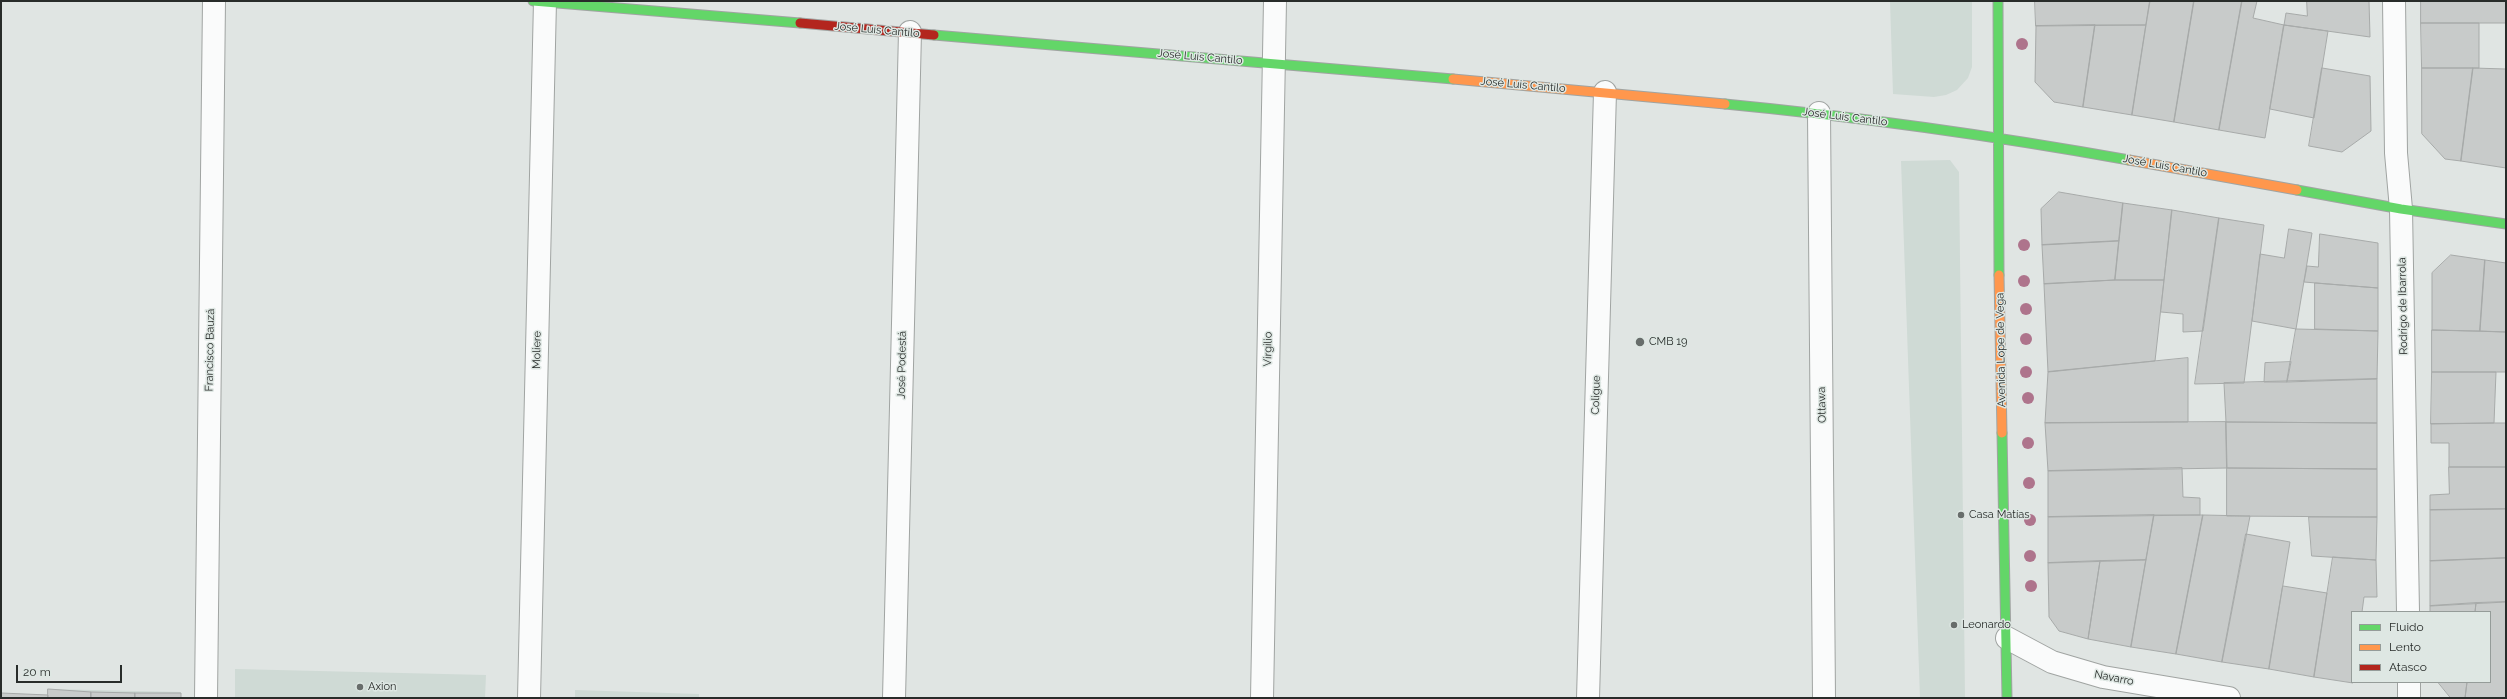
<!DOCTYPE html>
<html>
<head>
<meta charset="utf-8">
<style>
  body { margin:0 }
  #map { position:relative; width:2507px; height:699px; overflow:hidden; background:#e0e5e3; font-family:Raleway,sans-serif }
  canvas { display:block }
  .frame { position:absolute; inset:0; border:2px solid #282c2a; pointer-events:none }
  .legend { position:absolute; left:2351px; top:611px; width:140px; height:72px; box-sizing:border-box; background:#dee7e3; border:1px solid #959c99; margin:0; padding:5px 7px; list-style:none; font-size:12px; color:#282c2a }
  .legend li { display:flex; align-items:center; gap:8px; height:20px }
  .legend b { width:20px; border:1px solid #959c99 }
  .scale { position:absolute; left:16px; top:665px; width:106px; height:18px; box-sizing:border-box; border:2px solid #282c2a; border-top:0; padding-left:5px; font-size:12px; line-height:14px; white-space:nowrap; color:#282c2a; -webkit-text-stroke:3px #dee7e3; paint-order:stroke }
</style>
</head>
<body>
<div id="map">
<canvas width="2507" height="699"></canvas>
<div class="frame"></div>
<ul class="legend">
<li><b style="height:5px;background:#63d668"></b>Fluido</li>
<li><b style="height:5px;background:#ff974d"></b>Lento</li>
<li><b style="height:5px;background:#b3261e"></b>Atasco</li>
</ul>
<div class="scale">20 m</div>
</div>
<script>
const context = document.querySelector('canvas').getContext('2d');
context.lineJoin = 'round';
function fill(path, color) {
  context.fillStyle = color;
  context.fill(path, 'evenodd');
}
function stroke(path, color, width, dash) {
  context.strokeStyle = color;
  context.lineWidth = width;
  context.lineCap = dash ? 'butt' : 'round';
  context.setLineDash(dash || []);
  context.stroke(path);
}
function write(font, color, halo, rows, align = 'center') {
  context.font = font + ' Raleway,sans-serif';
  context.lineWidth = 3;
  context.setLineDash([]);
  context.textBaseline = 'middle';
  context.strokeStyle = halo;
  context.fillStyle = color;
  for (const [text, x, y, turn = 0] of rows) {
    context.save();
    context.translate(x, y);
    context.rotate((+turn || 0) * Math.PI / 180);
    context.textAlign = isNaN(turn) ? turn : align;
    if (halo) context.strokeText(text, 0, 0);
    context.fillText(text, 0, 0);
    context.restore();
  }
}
const built = new Path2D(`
  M1890,1H1972V67L1968,78L1957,90L1946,95L1934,97L1893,94Z
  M1950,160L1959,172L1965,698H1920L1901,161Z
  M235,669L486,675L485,698H235Z
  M48,689L181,692L180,698H48Z
  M575,690L699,694V698H575Z`);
const building = new Path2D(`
  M2035,1H2150L2146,25L2036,26Z
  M2150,1H2194L2174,122L2132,115Z
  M2194,1H2242L2219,130L2174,122Z
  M2242,1H2257L2253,18L2284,25L2265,138L2219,130Z
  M2307,1H2369L2370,37L2284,25L2286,13L2307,16Z
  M2421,1H2506V23H2421Z
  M2421,23H2479V68H2422Z
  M2095,25L2083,107L2054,102L2035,82L2036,26Z
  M2095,25H2146L2132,115L2083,107Z
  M2284,25L2328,31L2314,118L2270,109Z
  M2322,68L2370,76L2371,131L2342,152L2309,146Z
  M2422,68H2473L2461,161L2445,159L2422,134Z
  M2473,68L2506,69V168L2461,161Z
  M2059,192L2123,203L2119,241L2042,245L2041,209Z
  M2123,203L2172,210L2164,280H2115Z
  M2172,210L2219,218L2203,331L2183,332V314L2161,312Z
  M2219,218L2264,225L2244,383L2195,384Z
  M2289,229L2312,233L2296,329L2252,321L2260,254L2284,258Z
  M2320,234L2378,243V288L2304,282L2307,266L2318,267Z
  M2119,241L2115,280L2044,284L2042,245Z
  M2451,255L2485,260L2480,331L2432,330V273Z
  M2485,260L2506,263V332L2480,331Z
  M2115,280H2164L2155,361L2048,372L2044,284Z
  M2315,283L2378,288V331L2315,329Z
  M2296,329L2378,331L2377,379L2287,382Z
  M2432,330L2506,332V372H2432Z
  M2188,358V422L2045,423L2048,372Z
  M2291,362L2287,382H2264L2265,363Z
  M2432,372H2496L2494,423L2431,424Z
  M2377,379V423L2226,422L2224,383Z
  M2226,422L2377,423V469L2227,468Z
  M2226,422L2227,468L2048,471L2045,423Z
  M2494,423H2506V467H2449V443H2431V424Z
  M2449,467H2506V509L2430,510V495L2449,494Z
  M2182,468L2183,497L2200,498V515L2048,517V471Z
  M2227,468L2377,469V517L2227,516Z
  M2506,509V558L2430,561V510Z
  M2154,515L2146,560L2048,563V517Z
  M2154,515H2203L2176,654L2131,647Z
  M2203,515L2250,516L2222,662L2176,654Z
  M2309,517H2377L2376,560L2312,556Z
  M2246,534L2290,542L2269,669L2222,662Z
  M2333,557L2376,560L2377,597H2364L2362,612H2352L2353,683L2314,677Z
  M2506,558V602L2430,606V561Z
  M2146,560L2131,647L2088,639L2100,561Z
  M2100,561L2088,639L2059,631L2049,617L2048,563Z
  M2283,586L2327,593L2314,677L2269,669Z
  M2506,602V698H2465L2467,682H2490V612H2475L2476,603Z
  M2476,603L2475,612H2430V606Z
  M2438,682H2467L2465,698H2451Z
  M48,689L91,692V698H48Z
  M91,692L135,693V698H91Z
  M1,693L48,695V698H1Z
  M135,693H181V698H135Z`);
const street = new Path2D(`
  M2394,1L2396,153L2401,209L2408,612
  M1819,113L1824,698
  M2007,638L2052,662L2103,677L2229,698
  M2409,682V698
  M206,698L214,1
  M529,698L545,1
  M894,698L910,32
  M1262,698L1275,1
  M1588,698L1605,92`);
const fast = new Path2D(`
  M533,1L800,23
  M1998,1L1999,275
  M934,35L1453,79
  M1725,104C1861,117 1995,136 2129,160
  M2297,190L2401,209L2506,224
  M2002,433L2007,698`);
const slow = new Path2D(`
  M1453,79L1725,104
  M2129,160L2297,190
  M1999,275L2002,433`);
const jam = new Path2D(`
  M800,23L934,35`);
const trees = [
  [2022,44],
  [2024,245],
  [2024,281],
  [2026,309],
  [2026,339],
  [2026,372],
  [2028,398],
  [2028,443],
  [2029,483],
  [2030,520],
  [2030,556],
  [2031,586]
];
const markers = [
  [1640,342,5,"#686d6b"],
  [1961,515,4,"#686d6b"],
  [1954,625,4,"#686d6b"],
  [360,687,4,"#686d6b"]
];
const streetNames = [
  ["José Luis Cantilo",877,30,5],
  ["José Luis Cantilo",1200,57,5],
  ["José Luis Cantilo",1523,85,5],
  ["José Luis Cantilo",1845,117,7],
  ["José Luis Cantilo",2165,166,10],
  ["Rodrigo de Ibarrola",2403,306,-91],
  ["Virgilio",1268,349,-89],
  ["Francisco Bauzá",210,350,-89],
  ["Moliere",537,350,-89],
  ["Avenida Lope de Vega",2001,350,-91],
  ["José Podestá",902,365,-89],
  ["Coligue",1596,395,-88],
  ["Ottawa",1822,405,-91],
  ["Navarro",2114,678,11]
];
const poiNames = [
  ["CMB 19",1649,342],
  ["Casa Matías",1969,515],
  ["Leonardo",1962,625],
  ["Axion",368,687]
];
fill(built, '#cfdad5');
fill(building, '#c8cbca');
stroke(building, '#a7aaa9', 1);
stroke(street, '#a0a4a2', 24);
stroke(fast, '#a0a4a2', 11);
stroke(slow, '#a0a4a2', 11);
stroke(jam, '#a0a4a2', 11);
stroke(street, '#fafbfb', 22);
stroke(fast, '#63d668', 9);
stroke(slow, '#ff974d', 9);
stroke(jam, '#b3261e', 9);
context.fillStyle = '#ae748c';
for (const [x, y] of trees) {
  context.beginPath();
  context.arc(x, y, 6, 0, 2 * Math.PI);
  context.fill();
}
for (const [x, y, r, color] of markers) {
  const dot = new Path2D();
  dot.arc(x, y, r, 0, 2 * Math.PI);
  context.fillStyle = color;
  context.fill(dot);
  stroke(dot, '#dee7e3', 1.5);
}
write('11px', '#282c2a', '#dee7e3', streetNames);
write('11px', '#282c2a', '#dee7e3', poiNames, 'left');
</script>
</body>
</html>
